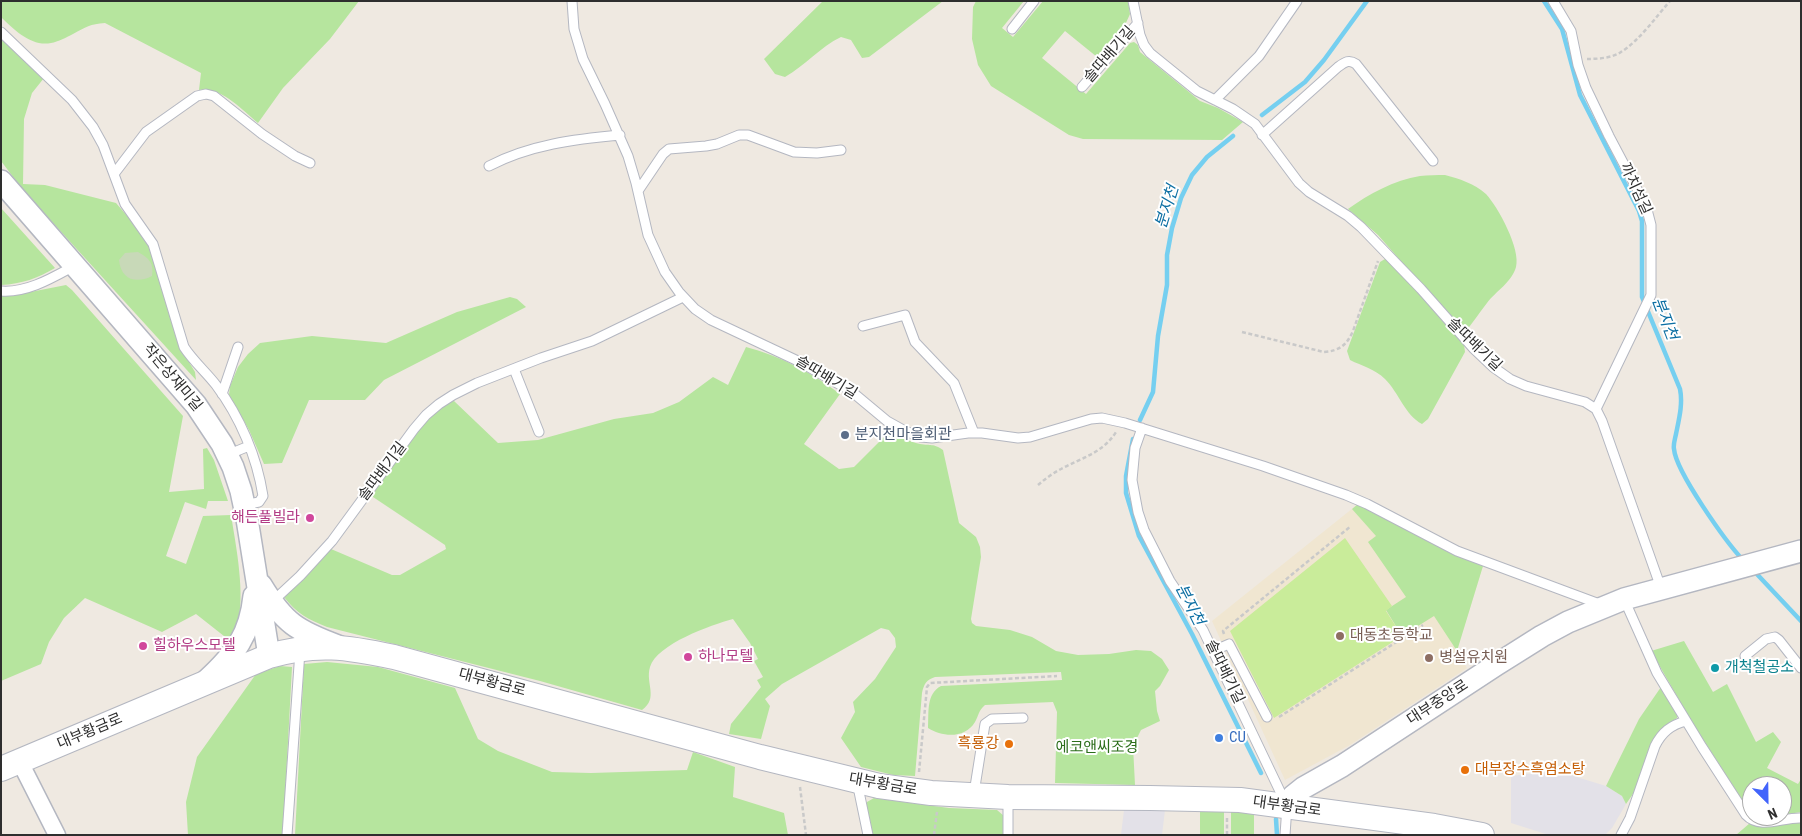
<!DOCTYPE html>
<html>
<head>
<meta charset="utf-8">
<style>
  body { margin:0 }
  #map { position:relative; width:1802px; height:836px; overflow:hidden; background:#efe9e1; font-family:"Roboto Condensed",sans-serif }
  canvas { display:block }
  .frame { position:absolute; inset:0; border:2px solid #2e2e2e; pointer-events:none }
  .north { position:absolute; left:1742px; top:776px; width:50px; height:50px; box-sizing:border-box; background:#fff; border:1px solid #ababab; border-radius:50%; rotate:157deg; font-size:14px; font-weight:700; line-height:20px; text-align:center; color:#2e2e2e }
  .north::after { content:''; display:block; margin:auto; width:18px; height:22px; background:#4264fb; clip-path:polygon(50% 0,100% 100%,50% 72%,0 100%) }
</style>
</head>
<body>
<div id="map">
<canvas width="1802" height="836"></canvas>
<div class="frame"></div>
<div class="north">N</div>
</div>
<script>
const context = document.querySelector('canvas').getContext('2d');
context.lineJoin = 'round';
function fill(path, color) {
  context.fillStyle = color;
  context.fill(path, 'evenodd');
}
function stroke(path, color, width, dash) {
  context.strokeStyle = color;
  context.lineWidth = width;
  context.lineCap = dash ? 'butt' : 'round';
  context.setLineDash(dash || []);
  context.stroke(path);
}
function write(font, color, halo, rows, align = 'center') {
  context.font = font + ' "Roboto Condensed","Noto Sans KR",sans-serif';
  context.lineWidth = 4;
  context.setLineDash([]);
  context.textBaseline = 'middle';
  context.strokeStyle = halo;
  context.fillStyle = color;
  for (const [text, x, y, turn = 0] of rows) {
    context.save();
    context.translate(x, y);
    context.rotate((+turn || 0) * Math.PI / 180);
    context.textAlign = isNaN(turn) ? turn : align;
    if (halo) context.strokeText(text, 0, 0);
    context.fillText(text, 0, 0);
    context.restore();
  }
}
const industrial = new Path2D(`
  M1536,773L1570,775L1606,786L1622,796L1626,804L1612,828L1605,835H1549L1511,823V776Z
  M1124,810H1165L1162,835H1121Z`);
const education = new Path2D(`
  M1358,504L1455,554L1483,566L1457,650L1467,668L1350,745L1285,780L1212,621Z`);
const green = new Path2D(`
  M1,1H359L330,39L283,88L258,123C241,109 222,87 199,90L201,73L105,23C90,24 86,27 73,34C67,37 58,42 51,43C32,47 14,30 1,17Z
  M823,1H943L869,57L862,58L851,40L841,37C820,47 806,65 785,77L775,74L764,59Z
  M976,1H1024L1002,28L1013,37L1043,1H1128L1130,14L1125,25L1097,57L1065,31L1042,58L1086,94L1130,43L1134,42L1138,45L1140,52L1200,101L1218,108L1243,122L1222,140L1083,139L1069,135L991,86L978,65L972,39L973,7Z
  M1,36L44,78L32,93L24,119L23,184L45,185L116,203L135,225L152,248L186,357L195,372L196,380L23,190L1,161Z
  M1445,175C1459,179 1474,183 1486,194C1498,207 1521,249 1516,267C1512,282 1496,291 1487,303C1479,313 1473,323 1464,333L1378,235L1348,209C1369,194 1394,180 1420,176C1428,175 1437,175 1445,175Z
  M1,208L55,268C38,278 22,284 1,285Z
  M1385,259L1391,261L1464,344L1465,352L1428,419L1422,424C1405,415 1399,393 1385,379C1375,369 1362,366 1350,360L1347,351L1380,262Z
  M66,285L72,290L183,416L169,492L204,489L203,449L207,448L214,460L228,501H208L206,509L185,502L166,556L186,564L203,516L231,515C236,546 246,596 237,626C235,630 232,635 229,640L196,614L162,632L85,598L64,618L49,642L41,664L1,681V296H10Z
  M510,297L517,299L526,307L384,380L365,400H309L282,463L264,464L249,430L229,395L230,386L238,367L248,354L260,343L312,336L386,343L457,312Z
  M746,347C781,356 812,373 840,394L804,444L839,469L854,467L890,431C900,436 909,442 920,444C931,446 933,443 943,450L959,523L976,537L980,547L981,557L971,619L972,623L976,626L1010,630L1032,637L1056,651L1078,655L1109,654L1136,650L1151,651L1162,659L1169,670L1160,686L1155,691L1157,711L1160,721L1141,730L1133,746L1135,785L1055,783L1057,712L1053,702L985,705C978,711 979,715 975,722C965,739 942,737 928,728C929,712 926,694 941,686L1062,680L1061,672L935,677C926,680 924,684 922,693L915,776L893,775L861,767L841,738L855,712L853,702L875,679L896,647L895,638L889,630L881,628L782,684L765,699L770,706L761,739L729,734L731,724L761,687L757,680L763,677L754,661L758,659L750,643L733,619C711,625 657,644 650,667C645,683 659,698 642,710L540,681L327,627C309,620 296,613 284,597L331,549L392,575H400L446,549L445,545L370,495L422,424L447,402L454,401L498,443L538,440L614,419L653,413L679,402L713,377L728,385Z
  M1358,504L1455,554L1483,566L1457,651L1434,616L1402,636L1386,610L1406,597L1368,542L1376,536L1352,509Z
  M1684,641L1713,692L1727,684L1756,742L1773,732L1781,742L1767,768L1798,784L1801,779V812L1782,815V786H1752V815L1751,814L1690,719L1651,651Z
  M327,662L378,667L455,688L478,739L498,751L552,772L591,773L687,770L693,752L735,767L733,797L784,813L788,835H295L304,664Z
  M280,666L292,667L283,835H188L186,802L197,757L256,674Z
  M1661,687L1677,713V718L1665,726L1655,738L1635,791L1626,804L1622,796L1606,786L1639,719Z
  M874,798L949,808L997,810L1004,816L1006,835H872L866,806L867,802Z
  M1200,810H1224V835H1200Z
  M1231,812H1254V835H1231Z
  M1801,820V835H1736L1750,823Z`);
const cemetery = new Path2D(`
  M138,252C149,258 154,263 152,276C136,284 121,280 119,260L125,253Z`);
const pitch = new Path2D(`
  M1345,538L1392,606L1386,611L1402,636L1274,718L1230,631Z`);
const stream = new Path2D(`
  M1544,1L1562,29L1580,95L1639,211L1642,221V297L1680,389C1683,404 1679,419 1676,434C1675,439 1673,445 1674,449C1676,472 1726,542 1743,560
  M1262,115L1305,82L1324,60L1367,1
  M1140,420L1153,392L1158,336L1167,285V255L1172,228L1181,198L1192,175L1207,157L1233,136
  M1133,439L1126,476V493L1139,536L1192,634L1261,773
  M1754,571L1801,621
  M1276,819L1277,835`);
const path = new Path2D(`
  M1587,59C1598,59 1612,58 1621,52C1639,41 1656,17 1670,1
  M1242,332L1324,352C1339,351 1347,345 1353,331L1378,261
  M1038,485C1045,479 1053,473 1061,469C1081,458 1103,453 1116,432
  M1224,634L1223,631L1351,526
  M1279,717L1423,625
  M919,772L927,687L930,683L1057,676
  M800,787L806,835
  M934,835L937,812
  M1227,835V818`);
const service = new Path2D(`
  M572,1L574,29L583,59L605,104L628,156L636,183L648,235L665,272L679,292L695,309L711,320L800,362L851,391L887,421L905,431L921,437L932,438L968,433H982L1018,438L1030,437L1091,419L1102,418L1125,423L1263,466L1346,495L1367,504L1457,551L1602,605
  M1133,1L1140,35L1144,45L1150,53L1197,91L1233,109L1255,124L1299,183L1309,192L1348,216L1361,227L1421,289L1474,349L1493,367L1510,379L1526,386L1585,402L1596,409L1602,421L1661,588
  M1553,1L1571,31L1578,65L1586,88L1609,136L1646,206L1651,225V295L1596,409
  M1012,29L1034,1
  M1,32L72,100L93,127L103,145L125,204L153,244L184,347C193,361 206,372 216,385C240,417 257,457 263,496L259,502L244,505
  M1082,87L1138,23
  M1215,100L1259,56L1297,1
  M1262,135L1338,67C1345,62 1349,59 1356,64L1433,161
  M489,166C529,145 575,139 620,135
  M114,174L146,132L197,96L206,94L214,96L262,134L295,156L310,163
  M638,191L663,154L669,149L706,146L717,144L739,135H748L794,152L817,153L841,150
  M1,291C27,293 52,278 74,266
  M863,326L905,315L915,342L954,383L974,433
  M514,369L539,432
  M222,394L238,347
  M1142,428L1135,448L1132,480L1138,512L1144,530L1170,581L1203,630L1287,806L1285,835
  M227,455L249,446
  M1624,599L1657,673L1702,747L1746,815C1760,830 1783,817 1801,818
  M272,602L300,576L332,541L414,429L426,415L439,404L453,395L477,383L541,358L592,341L683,297
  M1213,651L1229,644L1267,717
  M1745,656L1766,639L1775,637L1779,640L1801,668
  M857,782L868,835
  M974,793L985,724L992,719L1023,718
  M1008,798V835
  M287,835L300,651
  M1621,835L1630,818L1655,746C1662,732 1671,725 1686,721`);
const minor = new Path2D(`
  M20,762L57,835`);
const tertiary = new Path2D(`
  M1,181L196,405L222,444L233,467L241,491L247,519L269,656
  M261,585C284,623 297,631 338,646
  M207,680C235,654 250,635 254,596
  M1287,806L1293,796L1303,788L1342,766L1496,665L1542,636L1568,622L1624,599L1801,551`);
const secondary = new Path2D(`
  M1,769L269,656C317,642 347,647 394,657L760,757L879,786L931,793L1008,797L1150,798L1240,800L1434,826L1482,835`);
const markers = [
  [845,435,5,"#5c6f8a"],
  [310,518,5,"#d1479c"],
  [1340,636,5,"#8d6e63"],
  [143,646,5,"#d1479c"],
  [688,657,5,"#d1479c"],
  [1429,658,5,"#8d6e63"],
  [1715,668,5,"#0f9aa8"],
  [1219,738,5,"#3f7fe0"],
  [1009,744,5,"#e8710a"],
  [1465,770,5,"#e8710a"]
];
const streetNames = [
  ["솔따배기길",1110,55,-49],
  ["까치섬길",1635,189,65],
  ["솔따배기길",1474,345,44],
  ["작은상재미길",172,378,50],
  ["솔따배기길",826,378,31],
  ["솔따배기길",383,472,-53],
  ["솔따배기길",1224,672,64],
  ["대부황금로",492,683,15],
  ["대부중앙로",1438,703,-33],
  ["대부황금로",90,732,-23],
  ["대부황금로",883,785,10],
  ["대부황금로",1287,807,8]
];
const serviceNames = [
  ["분지천마을회관",855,435]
];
const hotelNames = [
  ["해든풀빌라",300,518,"right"],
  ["힐하우스모텔",153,646],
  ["하나모텔",698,657]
];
const educationNames = [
  ["대동초등학교",1350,636],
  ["병설유치원",1439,658]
];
const cultureNames = [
  ["개척철공소",1725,668]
];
const shopNames = [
  ["CU",1229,738]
];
const foodNames = [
  ["흑룡강",999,744],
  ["대부장수흑염소탕",1475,770,"left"]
];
const parkNames = [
  ["에코앤씨조경",1097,748]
];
const waterNames = [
  ["분지천",1168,207,-73],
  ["분지천",1664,319,69],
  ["분지천",1189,605,63]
];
fill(industrial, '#e3e1e8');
fill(education, '#f0e6d1');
fill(green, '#b6e59e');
fill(cemetery, '#c8d9b8');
fill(pitch, '#c9ec9a');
stroke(stream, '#75cff0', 4.5);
stroke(service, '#b4b7c1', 11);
stroke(minor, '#b4b7c1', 19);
stroke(tertiary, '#b4b7c1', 24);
stroke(secondary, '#b4b7c1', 26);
stroke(path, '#c9c9c9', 2.5, [4, 2.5]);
stroke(service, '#fff', 9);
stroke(minor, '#fff', 16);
stroke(tertiary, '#fff', 21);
stroke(secondary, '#fff', 24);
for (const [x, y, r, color] of markers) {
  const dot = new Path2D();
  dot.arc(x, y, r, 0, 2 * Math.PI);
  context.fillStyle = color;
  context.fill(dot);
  stroke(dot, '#fff', 2);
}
write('15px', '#2e2e2e', '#fff', streetNames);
write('15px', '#4e5e75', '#fff', serviceNames, 'left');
write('15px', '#b23c85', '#fff', hotelNames, 'left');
write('15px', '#785e54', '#fff', educationNames, 'left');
write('15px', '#0d838f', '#fff', cultureNames, 'left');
write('15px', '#366cbe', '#fff', shopNames, 'left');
write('15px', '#c56008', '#fff', foodNames, 'right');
write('15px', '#2c6e1b', '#fff', parkNames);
write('italic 16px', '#0d6fa3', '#fff', waterNames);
</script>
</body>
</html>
